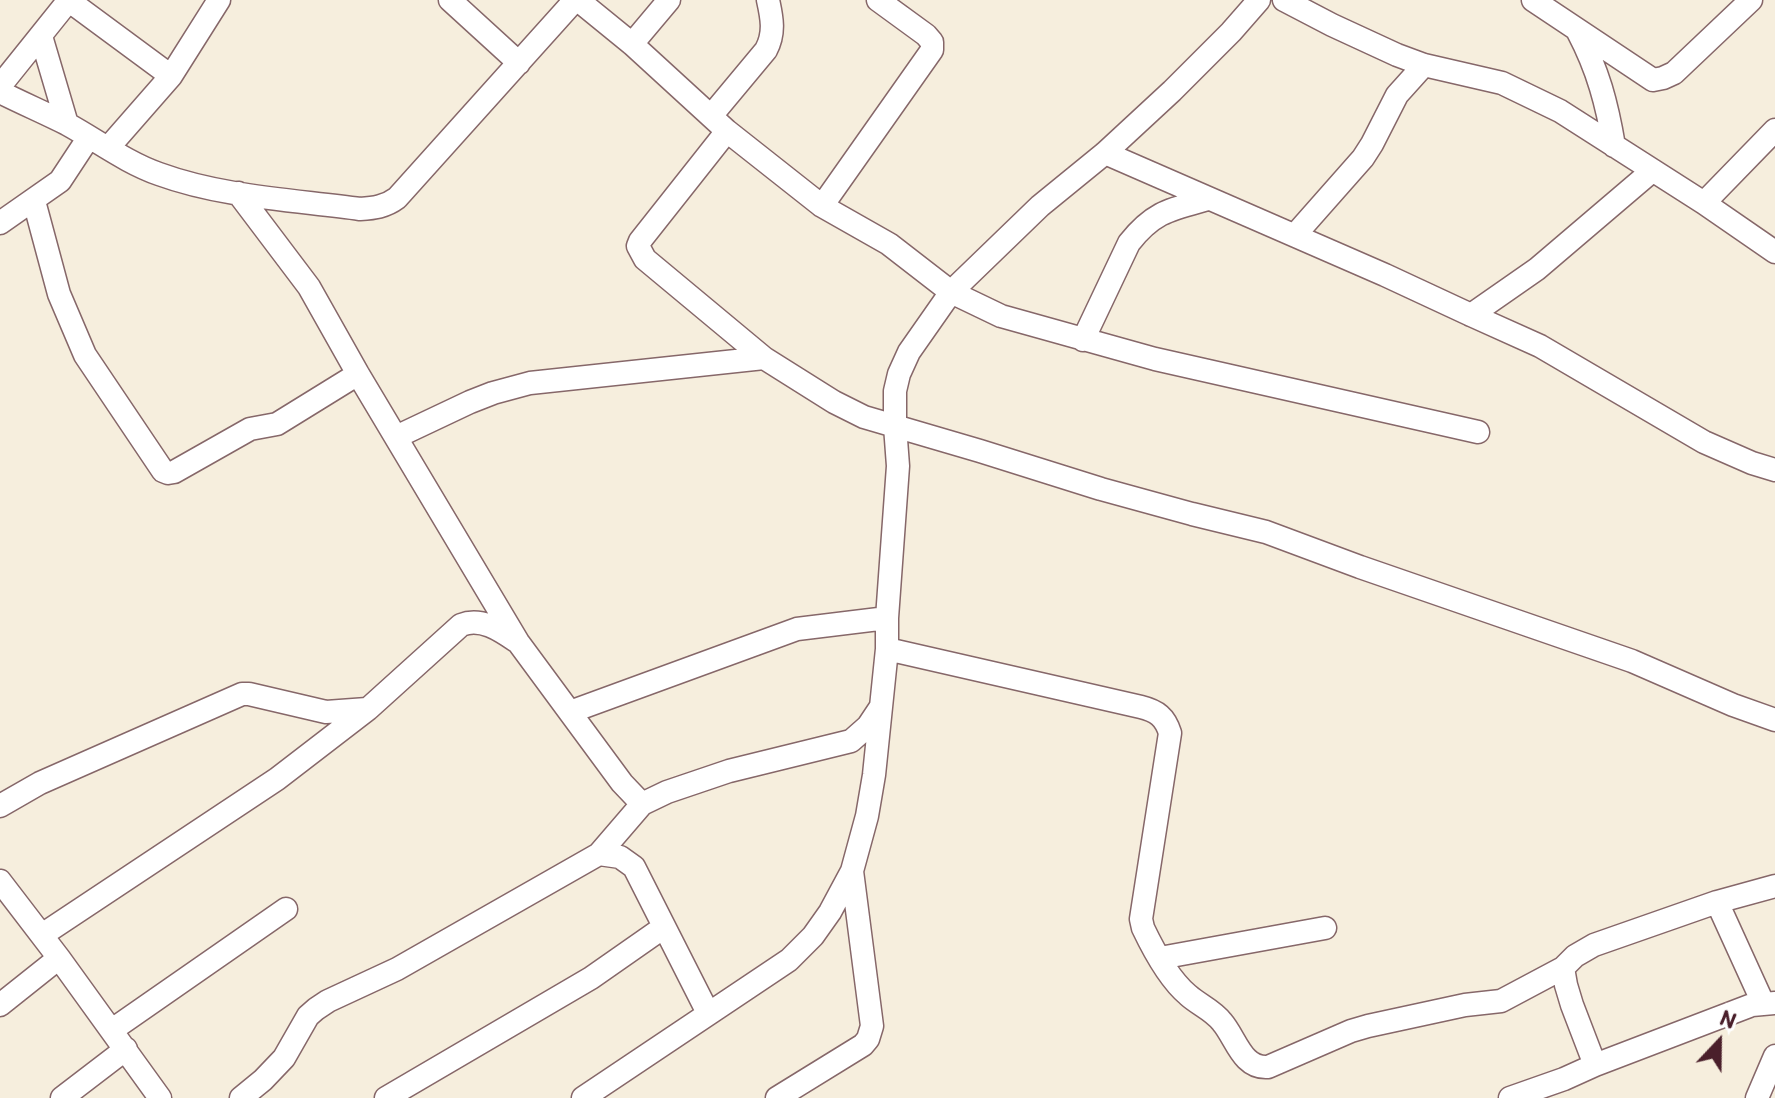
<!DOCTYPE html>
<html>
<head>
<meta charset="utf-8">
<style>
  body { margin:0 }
  #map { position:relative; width:1775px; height:1098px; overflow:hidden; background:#f6eedd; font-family:Itim,sans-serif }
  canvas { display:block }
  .north { position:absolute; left:1679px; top:1002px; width:80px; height:80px; -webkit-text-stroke:6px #fff; paint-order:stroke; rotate:22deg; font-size:22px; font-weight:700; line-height:32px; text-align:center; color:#4a1f2b }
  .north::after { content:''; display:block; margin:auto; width:28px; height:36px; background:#4a1f2b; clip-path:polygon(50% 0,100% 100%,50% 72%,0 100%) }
</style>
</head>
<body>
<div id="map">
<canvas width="1775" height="1098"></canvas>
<div class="north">N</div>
</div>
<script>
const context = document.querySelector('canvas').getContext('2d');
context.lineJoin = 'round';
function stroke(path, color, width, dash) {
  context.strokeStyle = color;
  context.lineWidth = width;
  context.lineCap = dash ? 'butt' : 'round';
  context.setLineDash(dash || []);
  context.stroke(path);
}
const minor = new Path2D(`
  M68,0L171,76
  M450,0L519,63
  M578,0L632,44L727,131L822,206L889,244L951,292L1001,316L1155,359L1478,432
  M1284,0L1332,25L1397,55L1424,65L1502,83L1560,111L1704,203L1775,252
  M1533,0L1653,80L1663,78L1674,73L1751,0
  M1578,32C1598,70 1607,104 1614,146
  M41,36L67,124
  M632,44L669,0
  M0,86L69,0
  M0,92C22,103 45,113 67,124C98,141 127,163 159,174C222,197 294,200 360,209C374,208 385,207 397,198L575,0
  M711,116L766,50C775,33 772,18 768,0
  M727,131L640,241L638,246L645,259L764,358L834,402L864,417L980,451L1101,489L1192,514L1266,532L1360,567L1632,661L1733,705L1775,720
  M108,148L171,76L219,0
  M1105,153L1385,275L1471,315L1540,346L1704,442L1752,463L1775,470
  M238,193L309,287L358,374L518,642L622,783L642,804
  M34,201L59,294L85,355L163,471L168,473L174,472L250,429L277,424L358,374
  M1704,203L1775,130
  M822,206L932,50V42L926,35L878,0
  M0,223L60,181L89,137
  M1295,235L1363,158L1372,144L1397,95L1424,65
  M1471,315L1537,269L1652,171
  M1083,340L1129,243C1154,211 1172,209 1208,199
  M396,437L470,402L493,393L530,383L764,358
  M887,649L1141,707C1157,711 1165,717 1170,733L1141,919L1143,928C1153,949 1170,980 1188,995C1199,1005 1213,1010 1222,1022C1236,1038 1242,1069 1268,1067L1351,1031L1368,1026L1465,1005L1501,1001L1563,968
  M570,712L797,629L887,618
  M0,806L40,783L242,694H249L326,712L367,709
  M599,854L620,857L634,867L708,1013
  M0,881L59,958L160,1098
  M1717,902L1763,1003
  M42,935L277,779L368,709L461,625C481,617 500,630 516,641
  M1160,958L1325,928
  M0,1005L59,958
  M112,1030L286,909
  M1595,1065L1752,1005L1775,1003
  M62,1098L126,1049
  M241,1098L263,1080L284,1058L308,1016L316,1009L328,1001L397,969L599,854L642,804L667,792L729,771L851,741L868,726L880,708
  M386,1098L591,978L664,927
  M583,1098L789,960L813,936L830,912L852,871L867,816L874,775L887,649V618L898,466L895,426V391L899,374L909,352L951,292L1040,206L1105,153L1172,91L1231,32L1259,0
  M777,1098L863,1045L868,1039L872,1026L852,871
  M1510,1098L1564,1079L1595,1065L1572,1005L1566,985L1563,968L1575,956L1594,945L1717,902L1775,886
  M1757,1098L1775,1056`);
stroke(minor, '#866769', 25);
stroke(minor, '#fff', 22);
</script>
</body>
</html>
